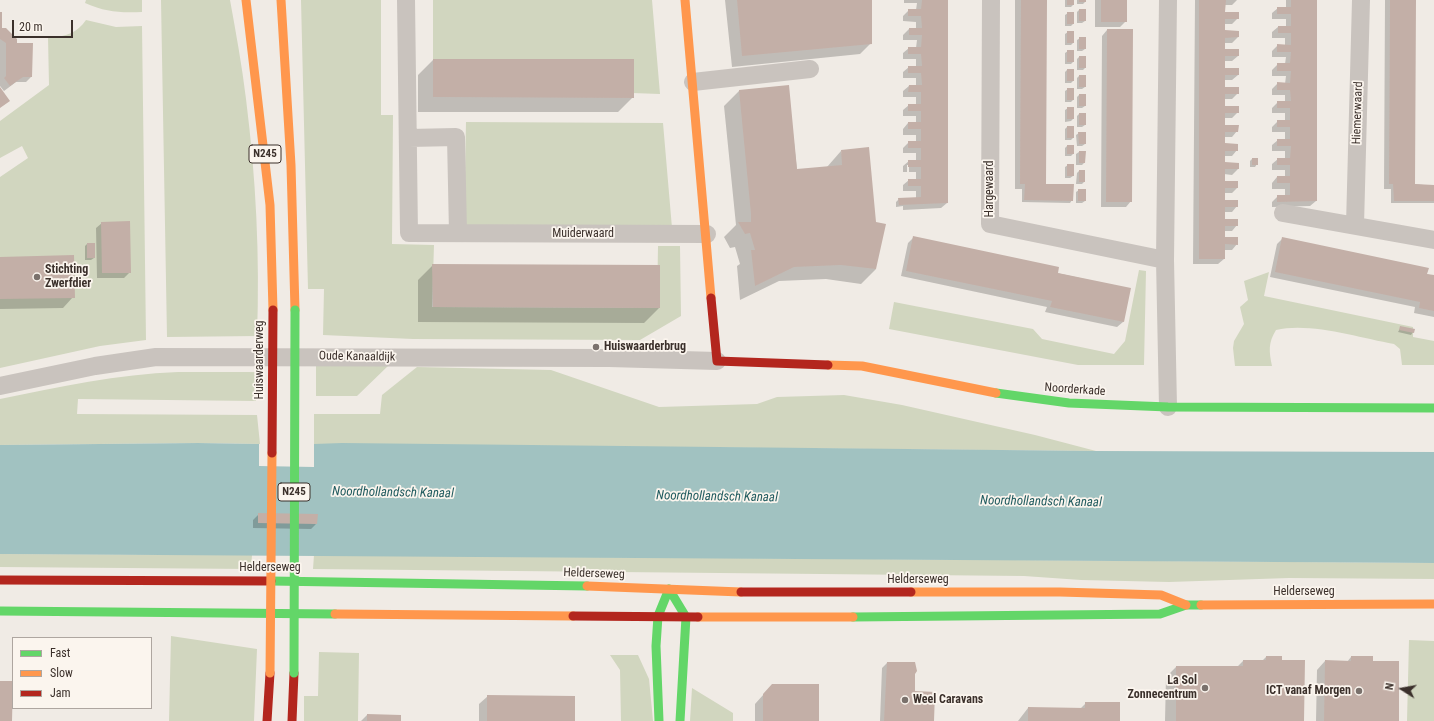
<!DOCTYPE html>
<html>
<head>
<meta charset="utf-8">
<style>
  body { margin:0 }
  #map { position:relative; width:1434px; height:721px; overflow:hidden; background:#f0ebe5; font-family:"Roboto Condensed",sans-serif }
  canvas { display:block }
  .legend { position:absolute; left:12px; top:637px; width:140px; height:72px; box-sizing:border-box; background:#fbf5ee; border:1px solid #aea6a0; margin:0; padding:5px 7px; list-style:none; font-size:12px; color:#3b302b }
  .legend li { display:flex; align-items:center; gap:8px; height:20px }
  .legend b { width:20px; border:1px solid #aea6a0 }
  .north { position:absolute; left:1382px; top:669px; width:40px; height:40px; -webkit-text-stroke:3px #fbf5ee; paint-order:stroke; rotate:281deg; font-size:11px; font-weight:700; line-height:16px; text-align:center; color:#3b302b }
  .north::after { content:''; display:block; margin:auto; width:14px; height:18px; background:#3b302b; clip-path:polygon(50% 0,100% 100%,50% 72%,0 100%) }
  .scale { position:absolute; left:12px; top:20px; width:61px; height:18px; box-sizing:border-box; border:2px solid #3b302b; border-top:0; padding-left:5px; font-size:12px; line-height:14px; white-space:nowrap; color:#3b302b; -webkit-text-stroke:3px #fbf5ee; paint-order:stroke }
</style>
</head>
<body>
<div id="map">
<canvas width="1434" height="721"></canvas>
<ul class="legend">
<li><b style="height:5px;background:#63d668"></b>Fast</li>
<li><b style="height:5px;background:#ff974d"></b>Slow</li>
<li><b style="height:5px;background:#b3261e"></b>Jam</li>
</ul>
<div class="north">N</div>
<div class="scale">20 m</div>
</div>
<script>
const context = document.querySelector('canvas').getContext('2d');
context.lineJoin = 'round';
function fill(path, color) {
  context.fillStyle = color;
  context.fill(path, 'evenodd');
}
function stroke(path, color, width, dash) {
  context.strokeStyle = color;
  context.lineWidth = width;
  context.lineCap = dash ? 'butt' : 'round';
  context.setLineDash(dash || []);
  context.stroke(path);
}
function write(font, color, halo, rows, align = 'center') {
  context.font = font + ' "Roboto Condensed",sans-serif';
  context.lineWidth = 3.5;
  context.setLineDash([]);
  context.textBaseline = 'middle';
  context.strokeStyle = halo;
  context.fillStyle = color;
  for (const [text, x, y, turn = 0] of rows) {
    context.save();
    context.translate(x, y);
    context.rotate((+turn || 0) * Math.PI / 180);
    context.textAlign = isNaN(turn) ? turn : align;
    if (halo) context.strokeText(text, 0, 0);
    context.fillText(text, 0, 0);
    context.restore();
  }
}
const green = new Path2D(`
  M86,0H142V12C119,13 106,12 85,3Z
  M161,0H230C236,33 242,66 246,99C256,178 260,257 257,336L167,337Z
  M301,0H381V115H393L392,244L434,245L432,307L657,308L658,246H680L681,316L640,340L413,339L323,335L324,289H308Z
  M433,0H652L660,94L632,93V60L433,59Z
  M86,20L116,27L142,26L146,340L100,346L0,368V177L28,158L22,146L0,158V121L49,85L48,37C64,38 77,33 86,20Z
  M466,122L663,123L672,228L464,227Z
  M1139,270L1146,271L1144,365H1078L889,329L894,302L1033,329L1042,339L1114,354L1125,341Z
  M1269,272L1264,296L1413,327V337L1434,341V365H1402L1400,349L1394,344C1359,338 1311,322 1276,330C1268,343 1269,351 1272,366H1235L1233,348L1234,341L1244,324L1240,307L1248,300L1244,281Z
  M316,366H388L357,396H316Z
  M417,367L551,370L659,407L757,404L777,397L844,395L902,405L1035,435L1096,451L314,444V414H380L382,395Z
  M178,372H256V401L78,399L77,414L257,415L260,444L198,443L0,445V399C59,387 118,374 178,372Z
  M0,554L252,555L251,569L0,567Z
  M314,555L1434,563V579L1289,578L1169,582L1081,580L1024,576L313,569Z
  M171,636L257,649L254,721H169Z
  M1409,640L1434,641V721H1407Z
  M319,652L359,653L358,721H304V696H318Z
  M610,655H638L649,679L653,721H621L620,670Z
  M692,688L733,713V721H690Z`);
const water = new Path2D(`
  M198,443L259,444V466L314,467V444L342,443L1096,451L1434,452V563L0,554V445Z`);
const shadow = new Path2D(`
  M725,0H871V43L860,54L732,67Z
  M904,0H947V203L941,208L903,210V206L896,207V202L899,199L916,198V191H903V185L909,180H916V172H903V166L909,161H916V153H903V148L909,142H916V135H903V129L908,123H916V116H903V110L909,105H916V97H903V91L909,86H916V78H903V72L909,67H916V59H903V53L909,48H916L917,40H903V35L909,29H916V22L903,21V16L909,10H916L917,3H904ZM907,165H909V172H907Z
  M1015,0H1046L1045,185L1072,200L1070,203L1022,202V189H1015Z
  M1065,0H1073V5L1071,7H1065Z
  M1077,0H1085V2L1083,4H1077Z
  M1095,0H1126V21L1120,27H1095Z
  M1195,0H1237L1232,5H1224V13L1238,18L1232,24H1224V31L1238,37L1232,43H1224V50L1238,56L1232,61H1224V69L1238,75L1232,80H1224V88L1238,93L1232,99H1224V107L1238,112L1232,118H1224V126L1237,131L1232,137H1224V144L1237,150L1232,156H1224V163L1238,164V169L1232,175L1224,174V182L1237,188L1232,193H1224V201L1237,206L1232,212H1224V220L1237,225L1232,231H1224V238L1237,244L1232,250H1224V259L1218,264H1193Z
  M1272,0H1316V201L1310,206L1272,207V202L1278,196H1285V189H1272V183L1277,177H1285V170H1272V164L1278,159H1285V151H1272V145L1278,140H1285V132H1272V127L1278,121H1285V113H1272V108L1278,102H1285V95H1272V89L1278,83L1285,84L1286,76H1272V70L1278,64H1285L1286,57H1272V51L1278,45L1285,46V38H1272V32L1278,27H1286V19H1272V13L1278,8H1286V0Z
  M1385,0H1415L1414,184L1434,186V203H1391V189H1384Z
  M1079,10L1085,21L1082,23H1077V12Z
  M0,13L1,28L16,44L31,77L26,82H16L4,91L0,86Z
  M1068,13L1073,24L1071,26H1065V15Z
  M1107,30L1131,201L1126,207H1101L1102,36Z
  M1068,32L1073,43L1071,45H1065V34Z
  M1080,38L1085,49L1082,51H1077V40Z
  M1068,51L1073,62L1071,64H1065V53Z
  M1079,57L1085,68L1083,70H1077V59Z
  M433,60L633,97L618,112H418V75Z
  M1067,70L1073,81L1071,83H1065V72Z
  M1079,76L1085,87L1082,89H1077V78Z
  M788,87L797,170L827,167L841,151L876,269L861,284L826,279L779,281L740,300L737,266L740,264L735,247L730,248L724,237L736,225L724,106L739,91Z
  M1068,89L1073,100L1071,102H1065V91Z
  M1079,95L1085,106L1082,108H1077V97Z
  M1068,108L1073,119L1071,121L1065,122V110Z
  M1079,114L1085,125L1082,127H1077V116Z
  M1067,127L1073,138L1071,140H1065V129Z
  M1079,133L1085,144L1082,146H1077L1076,135Z
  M1067,146L1073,154L1071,156H1065V148Z
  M1079,152H1085L1084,163L1082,165H1076V154Z
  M1252,159L1257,164L1255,167H1250V161Z
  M1068,165L1073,176L1070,178H1065V167Z
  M1079,171L1084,182L1082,184H1076L1077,173Z
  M1079,190L1085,201L1082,203H1076V192Z
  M102,223L130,272L124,278H97L96,228Z
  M914,237L1057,273L1130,289L1123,322L1117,327L1045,312L1047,307L901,276L908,243Z
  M1283,238L1434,276V317L1414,313L1415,307L1270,277L1277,244Z
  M87,244L94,258L91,260H85V246Z
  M0,258L73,297L63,308L0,309Z
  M433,265L659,308L644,323L418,322V280Z
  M1401,327L1413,332L1411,335L1398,332Z
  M259,514L316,524L311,529L253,528V520Z
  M1266,657L1303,721H1165L1166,677L1176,667H1237L1243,661H1262Z
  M1351,657L1372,662L1398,721H1316L1317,670L1325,661L1347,662Z
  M887,663L914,674V692L933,721H880L882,668Z
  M772,685L818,721H755V704Z
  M488,696L574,721H479V704Z
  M1086,703L1119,721H1018L1028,708L1080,709Z
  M367,715L400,716V721H419H361Z`);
const building = new Path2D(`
  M737,0H872V44L742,56Z
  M922,0H948V203L899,205L898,198L921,197V186H908V179H921V167H908V160H921V148H908V141H921V129H908V122H921V111H908V104H921V92H908L909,85H922L921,73H908V66H922L921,54H908V47H921L922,35H909V28H922L921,16H908V9H921Z
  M1021,0H1047L1046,184H1074L1073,201L1024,200L1025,184H1020Z
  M1067,0H1074V5H1067Z
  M1079,0H1086V2H1079Z
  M1101,0H1127V22H1101Z
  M1199,0H1226L1225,12H1239V19H1225V30L1239,31V37L1225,38V49H1239V56H1225V68H1239V75H1225V87H1239V94H1225V106H1239V113H1225V125H1239L1238,132H1225V143L1238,144V151H1225V162L1239,163V169H1225V181H1238V188H1225V200H1238V207H1225V219H1238V226H1225V237H1238V245L1225,244V259H1199Z
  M1291,0H1317V201L1277,202V195H1290V183H1277V176H1290V165H1277V158H1290L1291,146H1277V139H1290V127H1277V120H1290V108H1277V101H1291L1290,90H1277V82L1290,83L1291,71H1277V63H1290L1291,52H1277V44L1291,45V33H1278V26H1291V14H1277V7H1291Z
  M1390,0H1416L1415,184L1434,185V201H1394L1393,184H1389Z
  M1079,9H1086V21H1079Z
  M0,12H2V28H6L17,39V43H33L32,77H23L10,86L4,78L6,76V43L0,39Z
  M1067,12H1074V24H1067Z
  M1107,29H1133L1132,202H1106Z
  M1067,31H1074V43H1067Z
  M1079,37H1086V49H1079Z
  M1067,50H1074V62H1067Z
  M1079,56H1086V68H1079Z
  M433,59H634V98L433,97Z
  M1067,69H1074V81H1067Z
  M1079,75H1086V87H1079Z
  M789,85L797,169L842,165L841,150L869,147L876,222L886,224L876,269L841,265L794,267L755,286L751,250H755L750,233L745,234L738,222H751V214L739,90Z
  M0,87L10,101L0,108Z
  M1067,88H1074V100H1067Z
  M1079,94H1086V106H1079Z
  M1067,107H1074V119H1067Z
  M1079,113H1086V125H1079Z
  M1067,126H1074V138H1067Z
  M1078,132H1086V144H1079Z
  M1067,145H1074V154H1067Z
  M1079,151H1086L1085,163H1079Z
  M1252,158H1258V165H1252Z
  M1067,164H1074V176H1067Z
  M1079,170H1085V182H1079Z
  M1078,189H1086V201H1078Z
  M130,221L131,273H102L101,222Z
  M913,236L1059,267L1058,273L1131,288L1124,322L1050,307L1052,301L906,271Z
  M1282,237L1429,268L1427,274L1434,275V311L1419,308L1420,302L1275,272Z
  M87,243H95V258H87Z
  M74,255L75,298L0,299V257Z
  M432,264L660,265V308L433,307Z
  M1400,326L1415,329L1414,333L1399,330Z
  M258,513L318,514L317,524L258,523Z
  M1266,656H1282V660H1305L1304,721H1176V666H1243V660H1266Z
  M1351,656H1373V661H1399V721H1324L1325,660L1351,661Z
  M887,662H915L917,671L915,674V691L935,692L934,721H884Z
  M0,681H13L12,721H0Z
  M772,684H819V721H763V694Z
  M487,695L575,696V721H487Z
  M1085,702H1120V721H1028V707L1085,708Z
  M367,714L401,715V721H367Z`);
const street = new Path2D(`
  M406,0L409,233L707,234
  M991,0L990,224L1165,260
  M693,82L810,69
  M409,138L456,137L458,233
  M1283,213L1434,240
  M1355,225L1361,0
  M0,386L95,366L156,357L609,358L717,361
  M1168,407L1165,260L1168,0`);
const fast = new Path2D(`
  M996,393L1069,403L1168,407L1434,408
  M271,581L587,586
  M669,589L686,617L680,721
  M0,611L335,614
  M853,617L1160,614L1186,605H1201
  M659,721L656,646L658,616L669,589`);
const slow = new Path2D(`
  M246,0L270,205L273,310
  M281,0L291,165L295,310
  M685,0L711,298
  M828,365L862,366L996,393
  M587,586L741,592
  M911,592H1060L1161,595L1186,605
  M1201,605L1434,604
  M335,614L573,616
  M698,617H853`);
const jam = new Path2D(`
  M711,298L717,361L828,365
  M0,580L271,581
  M741,592H911
  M573,616L698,617
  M267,721L270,673
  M292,721L294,673`);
const fastBridge = new Path2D(`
  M294,673L295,310`);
const slowBridge = new Path2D(`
  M270,673L272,453`);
const jamBridge = new Path2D(`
  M272,453L273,310`);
const markers = [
  [37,277,4,"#7a716c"],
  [596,347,4,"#7a716c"],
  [1205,688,4,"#7a716c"],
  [1359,691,4,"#7a716c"],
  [905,700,4,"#7a716c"]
];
const shields = [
  [265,154,32],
  [294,492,32]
];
const shieldNames = [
  ["N245",265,154],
  ["N245",294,492]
];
const streetNames = [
  ["Hiemerwaard",1358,113,-88],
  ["Hargewaard",990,189,-90],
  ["Muiderwaard",583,234],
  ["Oude Kanaaldijk",357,357,1],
  ["Huiswaarderweg",260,360,-90],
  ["Noorderkade",1075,390,4],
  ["Helderseweg",270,568],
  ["Helderseweg",594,574,2],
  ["Helderseweg",918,580],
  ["Helderseweg",1304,592]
];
const poiNames = [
  ["Stichting",45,270],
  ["Zwerfdier",45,284],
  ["Huiswaarderbrug",604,347],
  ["La Sol",1197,681,"right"],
  ["Zonnecentrum",1197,695,"right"],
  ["ICT vanaf Morgen",1351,691,"right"],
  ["Weel Caravans",913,700]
];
const waterNames = [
  ["Noordhollandsch Kanaal",393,493,1],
  ["Noordhollandsch Kanaal",717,497,1],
  ["Noordhollandsch Kanaal",1041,502,1]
];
fill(green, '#d1d6bf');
fill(water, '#a1c2c1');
fill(shadow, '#0003');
fill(building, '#c3afa7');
stroke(street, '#c9c3be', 18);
stroke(fast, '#63d668', 9);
stroke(slow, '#ff974d', 9);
stroke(jam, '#b3261e', 9);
stroke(fastBridge, '#63d668', 9);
stroke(slowBridge, '#ff974d', 9);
stroke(jamBridge, '#b3261e', 9);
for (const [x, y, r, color] of markers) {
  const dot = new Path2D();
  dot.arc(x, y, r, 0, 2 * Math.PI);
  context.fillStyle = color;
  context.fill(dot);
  stroke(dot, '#fbf5ee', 1.5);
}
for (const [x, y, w] of shields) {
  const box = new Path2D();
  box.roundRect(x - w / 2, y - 9, w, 18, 3);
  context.fillStyle = '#fbf5ee';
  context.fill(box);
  stroke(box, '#3b302b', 1);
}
write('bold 11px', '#3b302b', null, shieldNames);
write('12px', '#3b302b', '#fbf5ee', streetNames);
write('bold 12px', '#3b302b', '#fbf5ee', poiNames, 'left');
write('italic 13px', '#1f5a5e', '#fbf5ee', waterNames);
</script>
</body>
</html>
